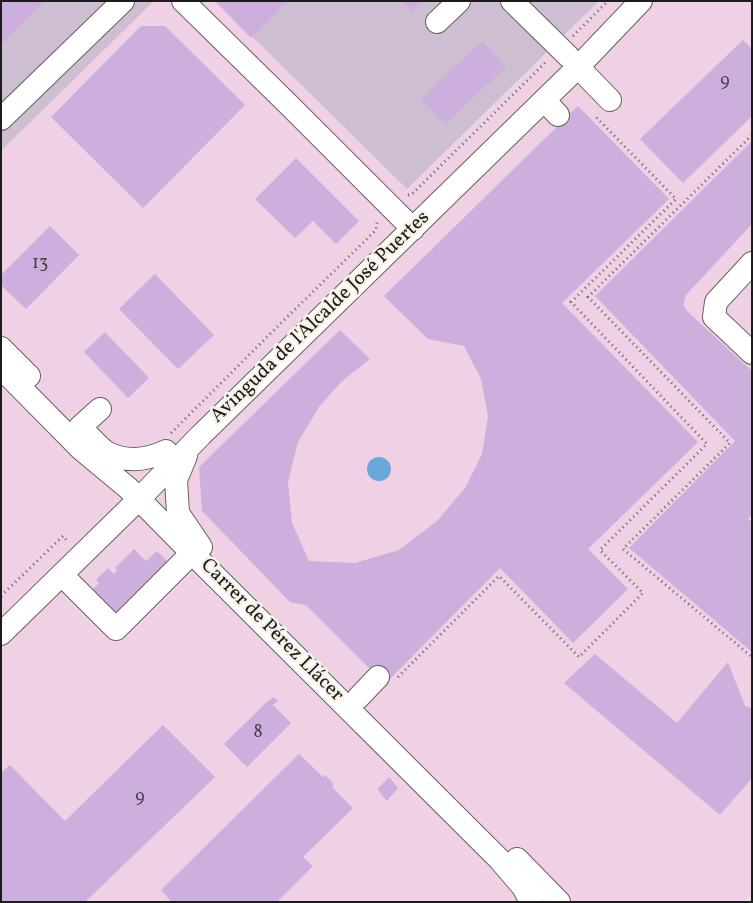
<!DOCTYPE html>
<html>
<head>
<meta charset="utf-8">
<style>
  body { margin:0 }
  #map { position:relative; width:753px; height:903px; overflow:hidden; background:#f2e5cc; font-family:Vollkorn,serif }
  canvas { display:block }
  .frame { position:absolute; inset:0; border:2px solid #1c1c1c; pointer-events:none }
</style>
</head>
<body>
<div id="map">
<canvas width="753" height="903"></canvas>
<div class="frame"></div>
</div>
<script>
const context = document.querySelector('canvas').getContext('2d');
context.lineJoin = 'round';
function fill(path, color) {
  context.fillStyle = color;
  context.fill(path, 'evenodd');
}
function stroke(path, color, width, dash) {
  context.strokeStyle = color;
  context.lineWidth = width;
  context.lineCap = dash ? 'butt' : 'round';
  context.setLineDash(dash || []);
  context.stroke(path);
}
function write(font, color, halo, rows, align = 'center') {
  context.font = font + ' Vollkorn,serif';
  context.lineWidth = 5;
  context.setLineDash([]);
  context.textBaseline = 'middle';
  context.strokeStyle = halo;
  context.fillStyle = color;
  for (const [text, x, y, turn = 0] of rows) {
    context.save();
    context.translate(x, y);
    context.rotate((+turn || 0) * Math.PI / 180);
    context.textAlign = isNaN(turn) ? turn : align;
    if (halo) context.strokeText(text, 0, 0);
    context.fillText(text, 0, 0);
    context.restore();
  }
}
const built = new Path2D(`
  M154,1H216L407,189L599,1H752V896L744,902H1V151Z`);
const industrial = new Path2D(`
  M1,1H154L1,151Z
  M216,1H599L407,189Z`);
const water = new Path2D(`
  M367 469a12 12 0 1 1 24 0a12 12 0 1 1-24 0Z`);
const building = new Path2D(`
  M1,1H45L1,45Z
  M215,1H288L251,38Z
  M402,1H423L413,12Z
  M141,26H165L245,105L143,208L51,117Z
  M743,40L752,49V116L683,183L640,139Z
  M482,41L506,67L445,124L421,99Z
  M578,106L669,199L562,303L698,442L588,549L628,589L573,643L500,568L385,684L306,605L290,602L202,511L199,467L340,330L370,359L342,381L319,407L298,442L288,482L292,523L309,561L355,563L399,550L437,521L465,488L482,454L488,416L481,379L464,346L428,339L384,296Z
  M752,141V224L686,295L684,301V306L687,311L752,371V515L748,519L752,522V652L629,548L735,441L595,296Z
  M296,158L359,221L336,244L313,221L295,238L255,199Z
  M50,226L79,255L26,309L1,285V275Z
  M155,274L214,335L178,369L119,309Z
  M105,332L149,378L128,398L84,352Z
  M134,549L146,561L157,551L171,565L114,618L92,590L99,583L96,580L108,568L114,574L117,570L115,568Z
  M595,654L677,723L728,662L745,706L752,708V778L720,815L564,683Z
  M273,697L278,701L273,705L291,723L247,767L224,744L269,700V701Z
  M163,725L215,777L85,902H1V773L10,765L65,821Z
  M299,754L323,777L325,775L333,783V788L353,808L303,857L313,866L277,902H172L161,890Z
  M389,777L398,788L387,801L377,789Z`);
const path = new Path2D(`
  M573,36L608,1
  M752,135L588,297L730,443L623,549L752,657
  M408,195L412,194L547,61
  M171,433L282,322L376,230L377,222
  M1,596L63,536L68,542
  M398,677L499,576L579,657L643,593L600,550L707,444L571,302L676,199L594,115`);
const minor = new Path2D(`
  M183,1L288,104L413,229
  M512,1L568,56
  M437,22L459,1
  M578,67L610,100
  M544,100L558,115
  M1,119L123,1
  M752,263L716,302L714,317L752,353
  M1,348L29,376
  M1,368L81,449L128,488L192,553L500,860L523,887L531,902
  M80,427L100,409
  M89,436C94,441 100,448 106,452C126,463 147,460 166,451
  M186,456L176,480L178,513L201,547
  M62,575L116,629L192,553
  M1,634L139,499L201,435L578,67L641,1
  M358,698L378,677
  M517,859L559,902`);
const numberNames = [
  ["9",725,83],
  ["13",40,265],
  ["8",258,734],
  ["9",140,799]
];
const streetNames = [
  ["Avinguda de l'Alcalde José Puertes",321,318,-44],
  ["Carrer de Pérez Llácer",271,631,45]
];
fill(built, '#f0d0e5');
fill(industrial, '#cebed2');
fill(water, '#69a8db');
fill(building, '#ccafdd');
stroke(minor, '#67625a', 24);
stroke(path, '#67625a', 3, [1, 4]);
stroke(minor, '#fff', 22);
write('18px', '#48414c', null, numberNames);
write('20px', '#1c1c1c', '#f7f3e8', streetNames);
</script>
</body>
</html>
